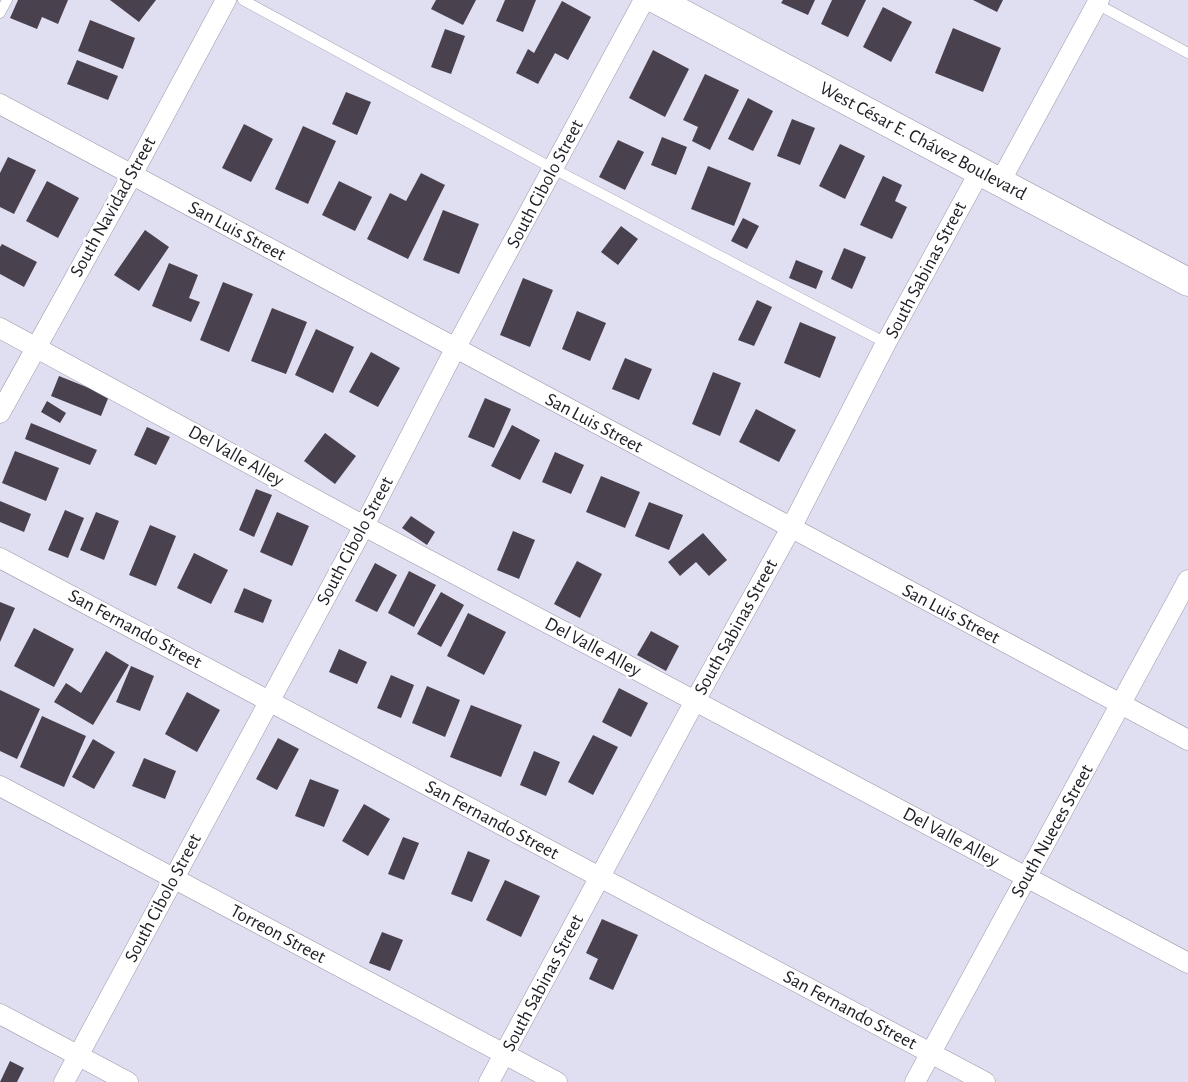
<!DOCTYPE html>
<html>
<head>
<meta charset="utf-8">
<style>
  body { margin:0 }
  canvas { display:block; background:#e0def1 }
</style>
</head>
<body>
<canvas width="1188" height="1082"></canvas>
<script>
const context = document.querySelector('canvas').getContext('2d');
context.lineJoin = 'round';
function fill(path, color) {
  context.fillStyle = color;
  context.fill(path, 'evenodd');
}
function stroke(path, color, width, dash) {
  context.strokeStyle = color;
  context.lineWidth = width;
  context.lineCap = dash ? 'butt' : 'round';
  context.setLineDash(dash || []);
  context.stroke(path);
}
function write(font, color, halo, rows, align = 'center') {
  context.font = font + ' "Alegreya Sans",sans-serif';
  context.lineWidth = 5;
  context.setLineDash([]);
  context.textBaseline = 'middle';
  context.strokeStyle = halo;
  context.fillStyle = color;
  for (const [text, x, y, turn = 0] of rows) {
    context.save();
    context.translate(x, y);
    context.rotate((+turn || 0) * Math.PI / 180);
    context.textAlign = isNaN(turn) ? turn : align;
    if (halo) context.strokeText(text, 0, 0);
    context.fillText(text, 0, 0);
    context.restore();
  }
}
const building = new Path2D(`
  M18,0H68L58,24L42,17L37,29L10,18Z
  M110,0H156L139,22Z
  M436,0H476L463,25L431,9Z
  M505,0H536L523,32L496,21Z
  M783,0H815L808,15L781,3Z
  M832,0H866L848,37L821,24Z
  M973,0H1003L997,12Z
  M562,1L591,17L568,60L555,53L538,84L516,73L528,49L534,53Z
  M883,7L912,22L891,62L863,47Z
  M90,20L135,38L123,69L78,51Z
  M953,28L1001,48L983,92L935,73Z
  M445,29L465,36L451,74L431,67Z
  M653,50L689,69L665,117L629,98Z
  M77,60L118,76L108,100L67,84Z
  M705,74L739,90L710,150L692,141L698,127L683,120Z
  M346,92L371,102L357,135L332,124Z
  M748,98L773,111L753,151L728,139Z
  M792,119L815,128L800,165L777,156Z
  M244,124L273,139L251,182L222,168Z
  M303,126L336,141L308,204L275,189Z
  M662,137L687,147L676,175L651,165Z
  M618,140L644,152L625,190L599,177Z
  M840,144L865,156L845,199L819,186Z
  M8,157L36,170L14,214L0,207V173Z
  M708,166L751,183L734,226L691,209Z
  M421,173L445,185L408,259L367,239L390,193L406,201Z
  M883,176L902,185L895,201L907,207L892,239L860,225Z
  M47,181L79,198L58,238L26,221Z
  M339,181L372,197L355,231L322,215Z
  M443,210L479,224L459,274L423,260Z
  M743,218L759,226L747,249L731,241Z
  M621,226L638,239L618,265L601,252Z
  M145,230L169,247L139,291L114,275Z
  M2,244L37,262L24,287L0,274V247Z
  M844,248L866,257L852,289L831,279Z
  M796,260L823,271L816,289L789,278Z
  M169,263L198,275L189,298L200,302L191,322L152,306Z
  M523,278L553,290L530,347L500,335Z
  M223,282L253,294L229,352L200,340Z
  M757,300L772,307L754,346L738,340Z
  M272,308L307,322L286,374L251,361Z
  M577,311L606,323L590,361L562,349Z
  M800,322L836,337L820,378L784,363Z
  M316,329L354,347L333,393L295,375Z
  M371,352L400,368L378,407L349,392Z
  M625,358L652,369L639,400L612,389Z
  M713,372L741,383L720,436L692,424Z
  M59,376L109,396L101,416L51,396Z
  M485,398L511,409L494,448L468,437Z
  M47,401L66,413L60,423L41,412Z
  M756,409L796,430L779,462L739,442Z
  M31,423L97,450L90,465L25,439Z
  M512,425L540,440L520,480L491,466Z
  M147,427L170,437L156,465L134,455Z
  M325,433L356,456L335,484L304,461Z
  M15,451L59,468L46,501L2,483Z
  M555,452L584,465L571,494L542,482Z
  M601,476L640,492L625,528L586,512Z
  M256,489L272,495L254,537L239,530Z
  M0,501L31,514L24,532L0,522Z
  M649,502L683,515L669,550L635,536Z
  M65,510L84,518L68,558L48,550Z
  M96,512L119,521L104,560L80,550Z
  M277,512L309,526L292,566L260,552Z
  M411,516L435,532L427,545L402,528Z
  M150,525L176,536L156,586L129,575Z
  M513,531L535,540L519,579L497,570Z
  M703,533L727,560L709,576L696,562L680,576L668,562Z
  M194,553L228,570L211,604L177,588Z
  M577,561L602,574L580,618L554,604Z
  M375,563L397,575L377,612L355,601Z
  M409,571L436,585L414,627L388,613Z
  M244,588L272,600L263,623L234,612Z
  M441,592L464,605L441,647L417,634Z
  M0,602L15,608L0,642Z
  M468,613L506,632L484,675L447,656Z
  M34,628L74,649L54,687L14,666Z
  M651,631L679,646L666,671L637,655Z
  M339,649L367,662L357,684L329,672Z
  M106,651L129,665L93,725L54,702L66,683L81,693Z
  M131,666L154,676L140,711L116,702Z
  M391,675L414,685L401,718L377,708Z
  M427,686L460,700L445,737L412,723Z
  M619,688L648,703L631,737L602,722Z
  M0,690L40,709L17,759L0,751Z
  M187,692L220,710L197,752L165,734Z
  M471,705L522,725L501,777L450,757Z
  M42,716L86,736L64,787L20,767Z
  M593,735L618,747L593,795L568,782Z
  M278,738L299,749L277,790L256,779Z
  M93,739L115,752L94,789L72,777Z
  M534,751L560,762L546,796L520,785Z
  M144,758L176,771L165,799L132,786Z
  M310,779L339,790L324,827L295,816Z
  M364,804L390,819L368,856L342,841Z
  M403,837L419,843L404,880L388,874Z
  M468,851L490,860L472,902L451,894Z
  M505,880L540,896L521,937L486,920Z
  M602,919L638,935L613,990L589,979L598,959L586,953Z
  M382,932L403,940L390,971L369,963Z
  M10,1061L24,1068L17,1082H0Z`);
const lane = new Path2D(`
  M243,0L554,169L886,343
  M1095,3L1188,53
  M0,13L7,0`);
const street = new Path2D(`
  M0,104L1188,740
  M1000,182L1099,0
  M0,328L364,526L695,701L1188,963
  M0,413L132,175L226,0
  M0,558L985,1082
  M0,786L557,1082
  M0,1014L128,1082
  M64,1082L364,526L455,349L644,0
  M489,1082L695,701L791,528L886,343L980,171
  M915,1082L1188,580`);
const secondary = new Path2D(`
  M657,0L1188,282`);
const streetNames = [
  ["West César E. Chávez Boulevard",923,141,28],
  ["South Cibolo Street",545,184,-62],
  ["South Navidad Street",113,207,-61],
  ["San Luis Street",237,231,28],
  ["South Sabinas Street",926,270,-62],
  ["San Luis Street",594,423,28],
  ["Del Valle Alley",236,456,29],
  ["South Cibolo Street",355,541,-62],
  ["San Luis Street",951,614,28],
  ["South Sabinas Street",736,627,-61],
  ["San Fernando Street",135,629,28],
  ["Del Valle Alley",593,647,28],
  ["San Fernando Street",492,820,28],
  ["South Nueces Street",1052,831,-61],
  ["Del Valle Alley",951,837,28],
  ["South Cibolo Street",163,898,-62],
  ["Torreon Street",278,934,28],
  ["South Sabinas Street",543,983,-62],
  ["San Fernando Street",850,1010,28]
];
fill(building, '#4a414f');
stroke(lane, '#9b99ab', 11);
stroke(street, '#9b99ab', 21);
stroke(secondary, '#9b99ab', 29);
stroke(lane, '#fff', 10);
stroke(street, '#fff', 20);
stroke(secondary, '#fff', 28);
write('19px', '#1e1d24', '#fff', streetNames);
</script>
</body>
</html>
